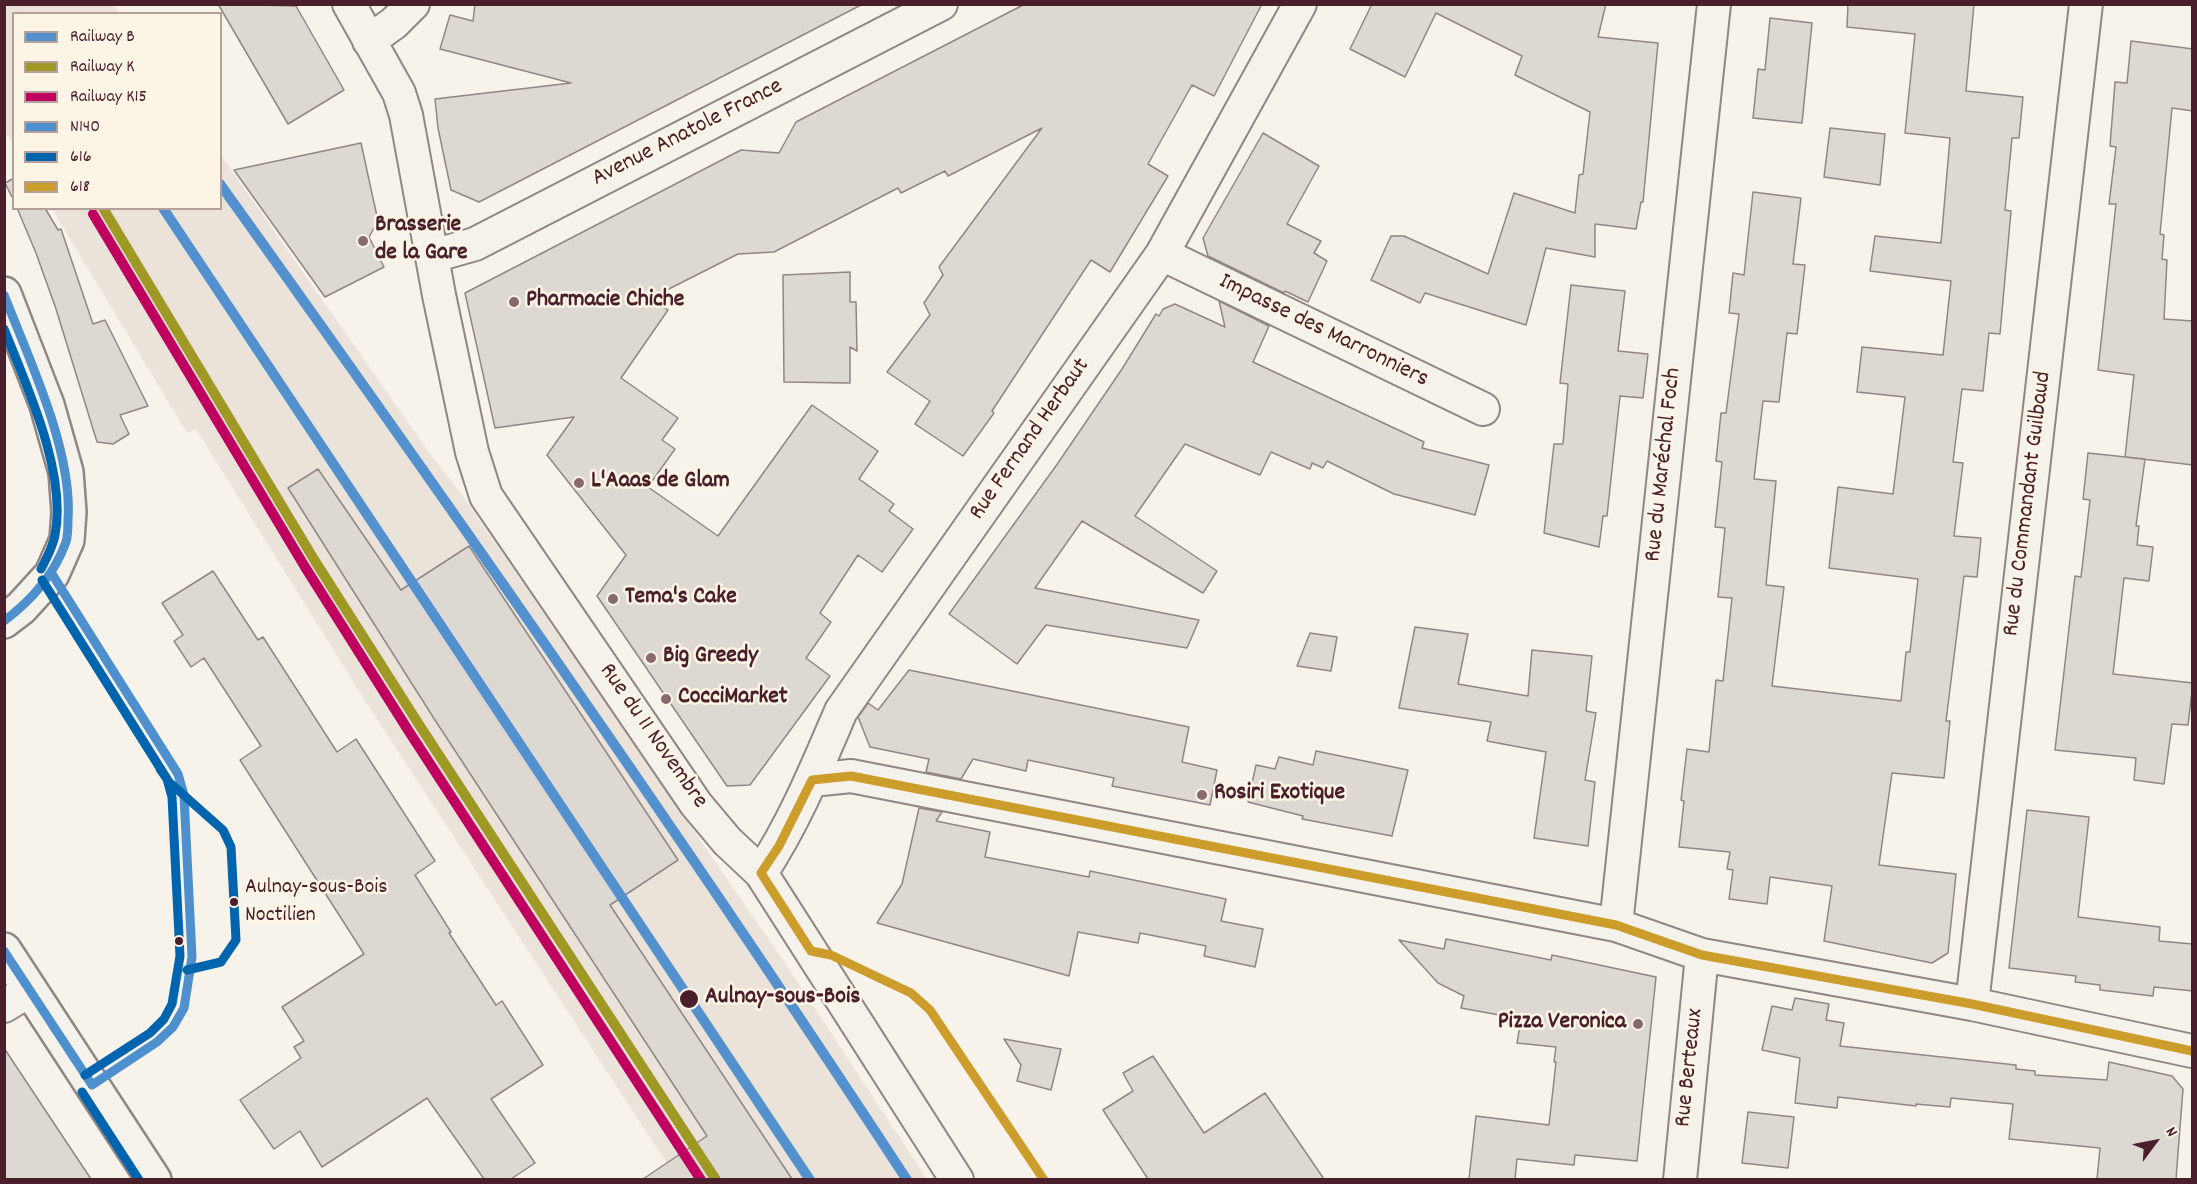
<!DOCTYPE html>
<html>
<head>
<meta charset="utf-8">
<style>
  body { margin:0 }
  #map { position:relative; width:2197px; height:1184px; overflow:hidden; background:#f7f3ea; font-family:Dekko,sans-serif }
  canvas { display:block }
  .frame { position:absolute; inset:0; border:6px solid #4a1f2b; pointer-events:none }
  .legend { position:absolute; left:12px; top:12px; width:210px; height:198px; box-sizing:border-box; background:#fcf5e5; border:2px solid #b59f9b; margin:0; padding:8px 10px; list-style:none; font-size:18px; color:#4a1f2b }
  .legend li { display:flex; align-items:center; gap:12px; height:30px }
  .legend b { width:30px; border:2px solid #b59f9b }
  .north { position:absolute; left:2125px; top:1112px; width:60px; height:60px; -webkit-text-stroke:4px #fcf5e5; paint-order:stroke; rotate:58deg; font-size:16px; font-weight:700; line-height:24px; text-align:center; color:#4a1f2b }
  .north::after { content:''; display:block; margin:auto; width:21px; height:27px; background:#4a1f2b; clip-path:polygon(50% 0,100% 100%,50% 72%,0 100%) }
</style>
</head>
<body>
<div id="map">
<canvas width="2197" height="1184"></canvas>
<div class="frame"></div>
<ul class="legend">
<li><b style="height:8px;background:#5291ce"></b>Railway B</li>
<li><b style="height:8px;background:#9f9825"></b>Railway K</li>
<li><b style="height:8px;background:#bf005f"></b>Railway K15</li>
<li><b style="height:8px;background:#4d90cd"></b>N140</li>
<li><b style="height:8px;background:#0065ae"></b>616</li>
<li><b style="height:8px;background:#cc9d2a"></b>618</li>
</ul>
<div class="north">N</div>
</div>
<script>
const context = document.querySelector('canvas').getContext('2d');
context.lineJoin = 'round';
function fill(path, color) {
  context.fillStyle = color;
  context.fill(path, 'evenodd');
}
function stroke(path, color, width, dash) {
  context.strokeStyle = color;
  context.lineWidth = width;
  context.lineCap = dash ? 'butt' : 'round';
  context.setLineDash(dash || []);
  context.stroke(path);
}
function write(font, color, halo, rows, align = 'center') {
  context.font = font + ' Dekko,sans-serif';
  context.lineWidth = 5;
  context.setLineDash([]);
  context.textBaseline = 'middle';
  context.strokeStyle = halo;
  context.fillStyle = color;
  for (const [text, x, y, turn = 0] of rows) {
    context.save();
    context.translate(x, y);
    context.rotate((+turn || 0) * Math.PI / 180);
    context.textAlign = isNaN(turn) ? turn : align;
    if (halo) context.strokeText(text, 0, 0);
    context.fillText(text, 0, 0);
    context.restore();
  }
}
const built = new Path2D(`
  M4,5H113L120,13L14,14L13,144L5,132Z
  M221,155L428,451L462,495L783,960L927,1179H677L364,699L196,429L187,433L52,209L220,208Z`);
const building = new Path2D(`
  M218,4L296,6L344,90L288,124Z
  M475,4H863L479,202L451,190L438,128L435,99L571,83L440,49L450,15L473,21Z
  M1025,4H1262L1214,96L1192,85L1148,164L1168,176L1110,272L1091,260L992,411L994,413L963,456L915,424L930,401L887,372L930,315L924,303L943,275L939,267L1042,128L948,176L945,171L901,193L898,188L774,252L738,254L651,298L668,310L621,378L678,418L662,440L675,449L648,487L718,536L812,405L878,451L859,479L894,504L889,511L913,529L882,572L858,555L820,613L831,622L806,658L830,676L750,785L727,786L597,596L626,555L547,455L574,417L495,428L465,293L741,150L779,153L796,122Z
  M1372,4H1606L1598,37L1658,43L1643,202H1641L1636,229L1595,224V257L1546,248L1526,325L1425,293L1420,303L1371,280L1391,236H1404L1488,274L1514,193L1575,213L1579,175L1583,174L1590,112L1515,75L1522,56L1436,13L1405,77L1350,49Z
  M1848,4H1974L1966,91L2023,97L2019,138H2012L2005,210L2011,211L2000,334L1989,333L1983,391L1962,389L1953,462L1963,463L1954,536L1981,538L1977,577L1964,576L1946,721H1950L1944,778L1892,773L1879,865L1956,874L1948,953L1932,963L1824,941L1832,886L1770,877L1767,904L1729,899L1733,870L1727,869L1730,852L1679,847L1684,801L1681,800L1687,749L1709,752L1716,680L1723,681L1732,598L1718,597L1725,528L1715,527L1722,462L1716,461L1721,413H1726L1739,314L1729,313L1733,273L1744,275L1753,192L1801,198L1793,264L1805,265L1797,334L1787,333L1779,402L1763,401L1754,479L1776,481L1766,585L1784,587L1772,686L1901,701L1906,652H1910L1918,579L1829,568L1838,487L1893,494L1905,397L1857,392L1862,347L1943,355L1951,281L1870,271L1875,236L1941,243L1950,138L1905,133L1915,34L1847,27Z
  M1770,18L1812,23L1802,123L1753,118L1758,69L1765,70Z
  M2131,41L2193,49V111L2172,108L2160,234L2164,235L2162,259L2167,260L2164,319L2193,321V465L2125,457L2134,375L2098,370L2116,204H2109L2116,147L2110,146L2115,82L2127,83Z
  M1830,128L1885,134L1880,185L1824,177Z
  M1263,133L1319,166L1287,224L1321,241L1314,253L1327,261L1308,302L1285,291L1284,293L1208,256L1203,238Z
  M361,143L378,221L369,237L384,267L325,297L234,170Z
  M14,178V201L5,183Z
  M17,208H45L58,230L61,229L93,324L105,320L148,406L120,415L129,434L113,444L97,442L56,309L36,253Z
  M850,272V302H856L857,351L850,347V383L784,382L783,275Z
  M1571,285L1625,291L1618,351L1648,354L1643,398L1620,396L1607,516H1603L1599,547L1544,533L1554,444H1563L1568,384L1560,383Z
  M1219,301L1269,326L1253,362L1424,442L1422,448L1489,465L1475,515L1394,494L1327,461L1323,468L1312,463L1310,469L1271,452L1260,475L1185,444L1135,516L1217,571L1203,593L1082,521L1035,588L1199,620L1187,648L1046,625L1017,664L949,614L1058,463L1122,369L1156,314L1159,316L1163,309L1175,304L1225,327Z
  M2088,453L2145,459L2136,526H2139L2137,545L2153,547L2149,581L2124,578L2113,674L2193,683L2188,725L2172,724L2164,784L2134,780L2136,758L2055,750L2075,576L2081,577L2090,500L2083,499Z
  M318,469L401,590L469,546L678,860L610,905L792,1179H643L707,1136L433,717L288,488Z
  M213,571L258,640L263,637L337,752L356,739L435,861L415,875L451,932L449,933L496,1005L502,1001L543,1065L491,1099L535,1163L511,1179H484L427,1098L322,1167L300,1131L274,1149L240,1100L301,1058L294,1047L304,1041L282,1007L364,954L240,760L261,746L204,658L191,667L174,641L183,635L162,603Z
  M1415,627L1468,634L1458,684L1528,696L1532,650L1592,656L1586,711L1596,713L1585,780L1595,782L1588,846L1534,838L1546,752L1487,741L1491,722L1399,708Z
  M1310,633L1337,637L1331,671L1297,666Z
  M909,670L1189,727L1182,762L1217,770L1210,805L1112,786L1114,778L1028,760L1026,771L973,759L961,779L926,772L929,759L870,747L858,717L868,703L878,710Z
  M1316,751L1408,770L1392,836L1302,819L1303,816L1248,802L1256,765L1275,769L1279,757L1313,765Z
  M919,808L942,812L936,821L990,832L985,857L1089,877L1090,871L1226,899L1221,921L1263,929L1255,967L1204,956L1206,946L1140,933L1138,943L1078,932L1069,976L877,923L902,884Z
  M2027,810L2089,817L2078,917L2160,927L2159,941L2193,944V991L2154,987L2153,996L2100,990V985L2075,982L2076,976L2009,968Z
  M1446,939L1551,960L1552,955L1656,977L1637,1161L1575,1155L1574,1165L1517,1159L1515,1179H1469L1476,1116L1549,1125L1556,1062H1554L1556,1047L1517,1043L1521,1019L1461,1008L1464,996L1438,983L1399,940L1444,949Z
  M1795,998L1829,1004L1826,1020L1844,1023L1840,1046L2016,1065V1069L2035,1071V1075L2107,1080L2109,1062L2172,1076L2183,1089L2176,1179H2097L2100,1148L2009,1139L2013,1104L1951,1098L1950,1107L1916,1104V1106L1838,1097L1837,1108L1795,1103L1800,1058L1762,1050L1772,1006L1792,1010Z
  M1004,1039L1061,1049L1051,1090L1017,1081L1021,1065Z
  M4,1048L67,1143L91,1179H4Z
  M1153,1056L1204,1133L1265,1093L1324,1179H1148L1103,1110L1133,1091L1123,1073Z
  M1748,1112L1794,1117L1788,1168L1742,1163Z`);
const minor = new Path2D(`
  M349,4L399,93L406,115L439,295L472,452L486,496L696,804L727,841L761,873L957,1180
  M369,41L394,23L413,4
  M1162,254L1483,409
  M433,256L475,244L941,4
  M812,780L851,776L1616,925L1702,955L1972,1004L2192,1051
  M761,873C794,823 817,767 841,711L1162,254L1300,4
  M1616,925L1714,4
  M1972,1004L2086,4
  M4,1006L30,990
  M1680,1180L1702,955`);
const tertiary = new Path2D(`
  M4,294L47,405L66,472L69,512L67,540L52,574L21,608L4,621
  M4,950L154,1180`);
const bus1 = new Path2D(`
  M4,295C29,359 73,451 68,520C68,527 68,535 66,542C54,575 32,600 4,621
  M52,574L178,774L184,795L192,957L184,1008L173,1027L157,1042L92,1085
  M4,951L92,1085`);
const bus2 = new Path2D(`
  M4,329C27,387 67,472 55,535C53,547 46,559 41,569
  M42,580L167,779L172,797L180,956L172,1004L164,1019L150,1033L85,1075
  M160,769L169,782L223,830L231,847L236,940L221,962L187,970
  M82,1092L139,1180`);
const bus3 = new Path2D(`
  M1044,1180L930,1010L911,993L831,955L811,951L761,873L779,846L812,780L851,776L1616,925L1702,955L1972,1004L2192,1051`);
const rail1 = new Path2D(`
  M220,184C455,512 686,842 907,1180
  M163,208L810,1180`);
const rail2 = new Path2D(`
  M103,208L315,561L418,723L716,1180`);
const rail3 = new Path2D(`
  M93,214L305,567L408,730L701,1180`);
const markers = [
  [363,241,6,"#87696e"],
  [514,302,6,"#87696e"],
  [579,483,6,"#87696e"],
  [613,599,6,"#87696e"],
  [651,658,6,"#87696e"],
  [666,699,6,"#87696e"],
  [1202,795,6,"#87696e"],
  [234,902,5,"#4a1f2b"],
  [179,941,5,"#4a1f2b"],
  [689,999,10,"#4a1f2b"],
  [1638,1024,6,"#87696e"]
];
const busNames = [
  ["Aulnay-sous-Bois",245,889],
  ["Noctilien",245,917]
];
const streetNames = [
  ["Avenue Anatole France",688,134,-27],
  ["Impasse des Marronniers",1323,332,26],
  ["Rue Fernand Herbaut",1031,440,-55],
  ["Rue du Maréchal Foch",1665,465,-84],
  ["Rue du Commandant Guilbaud",2029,504,-83],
  ["Rue du 11 Novembre",652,737,55],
  ["Rue Berteaux",1691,1068,-84]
];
const poiNames = [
  ["Brasserie",375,227],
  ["de la Gare",375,255],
  ["Pharmacie Chiche",526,302],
  ["L'Aaas de Glam",591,483],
  ["Tema's Cake",625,599],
  ["Big Greedy",663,658],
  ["CocciMarket",678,699],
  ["Rosiri Exotique",1214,795],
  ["Pizza Veronica",1626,1024,"right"]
];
const stopNames = [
  ["Aulnay-sous-Bois",705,999]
];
fill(built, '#ebe3d9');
fill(building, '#ddd8d2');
stroke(building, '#908684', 1.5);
stroke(minor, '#908684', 36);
stroke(tertiary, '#908684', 38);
stroke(minor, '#f5f2ec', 32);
stroke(tertiary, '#f5f2ec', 33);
stroke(bus1, '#4d90cd', 9);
stroke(bus2, '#0065ae', 9);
stroke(bus3, '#cc9d2a', 9);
stroke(rail1, '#5291ce', 10);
stroke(rail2, '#9f9825', 10);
stroke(rail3, '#bf005f', 10);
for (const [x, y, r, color] of markers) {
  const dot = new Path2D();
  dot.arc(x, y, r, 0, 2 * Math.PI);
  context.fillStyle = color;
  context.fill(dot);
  stroke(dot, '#fcf5e5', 2);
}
write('22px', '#4a1f2b', '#fcf5e5', busNames, 'left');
write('24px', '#4a1f2b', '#fcf5e5', streetNames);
write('bold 24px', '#4a1f2b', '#fcf5e5', poiNames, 'left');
write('bold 24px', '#4a1f2b', '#fcf5e5', stopNames, 'left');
</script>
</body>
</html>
